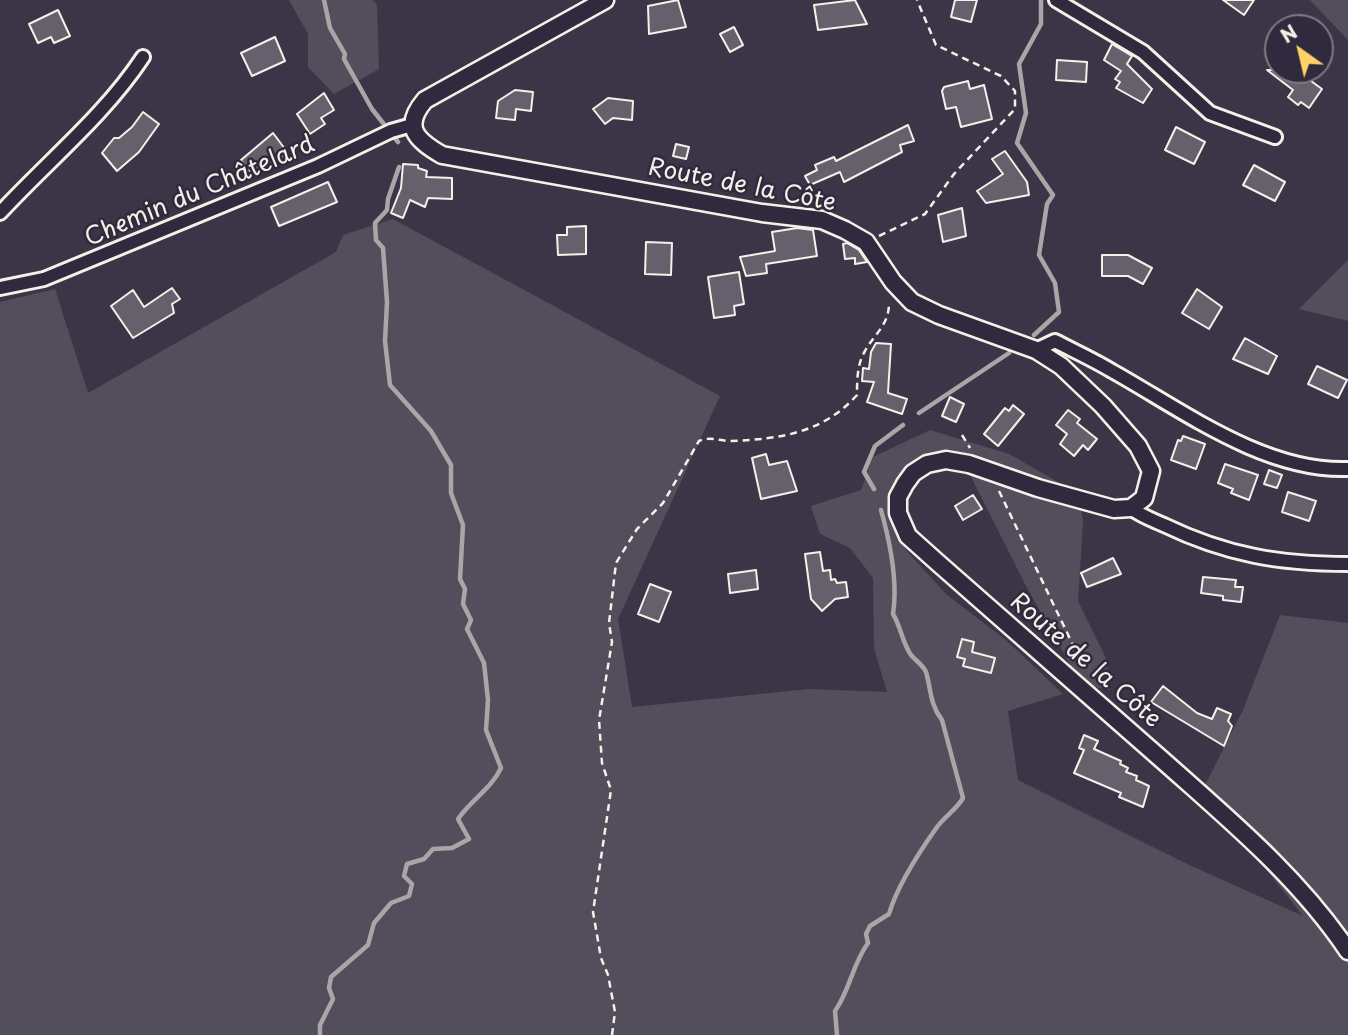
<!DOCTYPE html>
<html>
<head>
<meta charset="utf-8">
<style>
  body { margin:0 }
  #map { position:relative; width:1348px; height:1035px; overflow:hidden; background:#3b3647; font-family:"Playpen Sans",sans-serif }
  canvas { display:block }
  .north { position:absolute; left:1264px; top:14px; width:70px; height:70px; box-sizing:border-box; background:#2f2a3d; border:2px solid #7e7a81; border-radius:50%; rotate:326deg; font-size:19px; font-weight:700; line-height:28px; text-align:center; color:#f4f1e8 }
  .north::after { content:''; display:block; margin:auto; width:24px; height:32px; background:#ffd166; clip-path:polygon(50% 0,100% 100%,50% 72%,0 100%) }
</style>
</head>
<body>
<div id="map">
<canvas width="1348" height="1035"></canvas>
<div class="north">N</div>
</div>
<script>
const context = document.querySelector('canvas').getContext('2d');
context.lineJoin = 'round';
function fill(path, color) {
  context.fillStyle = color;
  context.fill(path, 'evenodd');
}
function stroke(path, color, width, dash) {
  context.strokeStyle = color;
  context.lineWidth = width;
  context.lineCap = dash ? 'butt' : 'round';
  context.setLineDash(dash || []);
  context.stroke(path);
}
function write(font, color, halo, rows, align = 'center') {
  context.font = font + ' "Playpen Sans",sans-serif';
  context.lineWidth = 5;
  context.setLineDash([]);
  context.textBaseline = 'middle';
  context.strokeStyle = halo;
  context.fillStyle = color;
  for (const [text, x, y, turn = 0] of rows) {
    context.save();
    context.translate(x, y);
    context.rotate((+turn || 0) * Math.PI / 180);
    context.textAlign = isNaN(turn) ? turn : align;
    if (halo) context.strokeText(text, 0, 0);
    context.fillText(text, 0, 0);
    context.restore();
  }
}
const green = new Path2D(`
  M289,0H373L377,5L379,69L334,94L308,67V34Z
  M1310,0H1348V40Z
  M393,219L720,396L618,619L632,707L809,689L887,692L874,648L873,578L850,548L820,534L811,506L861,490L873,457L930,430L1009,454L1079,494L1083,522L1078,601L1106,658L1110,690L1081,684L1026,586L962,459C928,445 917,462 893,484L892,520L906,550L947,595L1006,640L1063,694L1008,711L1018,780L1185,863L1303,916L1203,789L1243,710L1280,615L1348,623V1035H0V302L55,289L88,393L336,252L343,235Z
  M1348,260V321L1299,309Z`);
const stream = new Path2D(`
  M324,0L330,28L345,54L344,59L372,109L398,142
  M1034,335L1059,312L1055,283L1039,255L1047,204L1053,195L1017,143L1026,113L1019,64L1041,24V0
  M919,413L1009,353
  M874,489L864,472L875,446L903,425
  M320,1035V1025L333,999L329,988L331,977L368,945L374,923L391,903L409,896L412,884L404,876L407,864L424,859L433,849L452,848L469,839L458,819C472,799 491,789 501,768L486,730L488,700L484,663L467,629L471,620L463,604L465,589L460,579L463,525L451,493V465L431,431L390,385L385,341L387,302L383,248L376,240L375,223L387,210L388,199L399,167
  M837,1035L835,1011C850,990 852,965 868,943L866,934L870,926L889,914C897,886 920,851 937,827C945,816 956,810 963,798L942,720C930,705 931,689 926,672C923,665 916,661 911,655C902,642 901,627 893,614C898,582 890,542 881,510`);
const building = new Path2D(`
  M678,0L686,27L649,34L648,6Z
  M855,0L867,24L818,30L814,5Z
  M955,0H977L971,22L951,17Z
  M1223,0H1254L1244,15Z
  M58,10L70,36L54,43L51,37L38,43L29,24Z
  M734,27L743,45L730,52L720,34Z
  M275,37L285,61L252,76L241,53Z
  M1112,44L1132,56L1127,64L1152,89L1143,103L1116,88L1120,82L1115,79L1121,71L1104,60Z
  M1057,60L1087,62L1086,82L1056,80Z
  M1267,70H1296L1322,89L1309,108L1301,102L1298,105L1288,97L1293,90Z
  M968,81L970,89L984,85L992,119L961,127L956,107L946,109L942,91L944,87Z
  M515,90L533,92L531,111L516,109L515,120L496,118L498,101Z
  M324,93L334,110L321,118L325,124L310,134L297,114Z
  M608,98L633,101L632,120L613,118L605,124L593,109Z
  M143,112L159,124L139,152L117,171L102,153L114,138H119L132,127Z
  M908,125L914,141L900,145L902,152L844,182L840,172L810,185L805,176L817,170L815,165L834,157L836,161Z
  M1176,127L1205,142L1194,164L1165,150Z
  M273,133L288,153L252,175L241,160Z
  M676,144L689,147L686,159L673,156Z
  M1005,151L1027,182L1029,195L986,203L977,191L1003,174L992,159Z
  M403,164L418,165V168L427,171L426,177L452,178V199L428,198L425,207L410,200L403,218L391,213L401,188Z
  M1254,165L1285,182L1275,201L1243,185Z
  M328,182L337,202L279,226L271,207Z
  M962,208L966,236L943,242L938,215Z
  M586,226V254L558,255L557,235H567V227Z
  M797,228L813,230L817,256L766,264L767,273L746,276L740,257L775,251L772,232Z
  M646,242L672,243L671,275L645,274Z
  M847,243L859,250L867,262L855,264V258L845,259L843,244Z
  M1102,255H1128L1152,268L1143,284L1128,276H1102Z
  M739,272L744,304L734,306L735,315L714,318L708,277Z
  M172,288L180,299L172,304L174,313L133,338L111,306L133,290L144,307Z
  M1197,289L1222,307L1209,329L1182,313Z
  M1245,338L1277,356L1268,374L1233,359Z
  M876,343L891,344L888,393L907,399L902,414L867,402L874,382L862,381L863,368L869,369L871,352Z
  M1317,366L1347,380L1338,398L1308,384Z
  M950,397L964,404L956,422L942,416Z
  M1013,405L1024,414L998,446L984,434L1005,408L1009,411Z
  M1068,410L1080,419L1077,423L1097,439L1088,450L1083,445L1074,456L1060,444L1067,434L1056,425Z
  M1183,436L1205,444L1196,469L1171,460L1178,440L1181,441Z
  M766,454L769,465L787,461L797,491L761,499L752,458Z
  M1225,464L1258,475L1249,500L1231,493L1233,489L1218,483Z
  M1269,470L1282,475L1277,488L1264,484Z
  M1288,492L1316,501L1309,521L1282,512Z
  M973,495L982,509L963,520L955,506Z
  M820,552L823,571L830,570L831,580L835,579L837,583L846,582L848,597L835,599L822,611L811,599L805,554Z
  M1113,558L1121,574L1087,587L1081,573Z
  M756,570L758,589L730,593L728,574Z
  M1203,577L1236,580L1235,587H1243L1241,602L1223,600V596L1201,593Z
  M650,584L671,592L659,622L638,614Z
  M962,639L974,642L972,652L995,658L991,673L963,666L965,659L957,657Z
  M1163,686L1197,713L1212,719L1217,708L1231,714L1228,721L1232,726L1224,746L1151,702Z
  M1084,735L1098,741L1094,749L1121,761L1120,764L1128,768L1126,772L1137,776L1136,780L1149,786L1143,807L1119,797L1121,793L1074,773L1084,750L1079,748Z`);
const path = new Path2D(`
  M879,236L925,214L954,174L1015,109V91L1001,76L936,45L917,0
  M962,435L970,448
  M999,491L1084,668
  M612,1035L615,1012L608,975L601,958L593,912L611,790L602,763L599,720L612,642L609,623L616,563L637,529L663,503L699,441C710,436 719,441 731,441C780,439 823,433 857,395C857,381 857,364 865,351C875,333 889,325 889,303`);
const minor = new Path2D(`
  M1056,0L1143,52L1210,113L1275,137
  M0,213C48,161 104,116 143,57
  M0,288L44,279L318,166L391,131L412,125
  M1036,350L1055,341C1074,351 1094,360 1112,371C1182,410 1264,472 1348,469
  M1131,508C1141,516 1153,520 1164,525C1226,555 1280,564 1348,564`);
const tertiary = new Path2D(`
  M605,0L425,100C402,127 416,140 442,155L762,213L822,220L845,230L866,242L893,282L912,302L939,315L1036,350L1061,366L1103,406L1138,446L1151,471L1144,498L1131,508L1114,509L1038,488L969,464L946,460L927,464L913,473L905,484L898,497V513L908,536L937,562C1014,629 1091,697 1168,765C1232,822 1300,879 1348,951`);
const streetNames = [
  ["Route de la Côte",742,186,11],
  ["Chemin du Châtelard",200,192,-23],
  ["Route de la Côte",1085,661,41]
];
fill(green, '#534e5c');
stroke(stream, '#aaa6a7', 4.5);
fill(building, '#65616c');
stroke(building, '#f4f1e8', 2);
stroke(minor, '#f4f1e8', 18);
stroke(tertiary, '#f4f1e8', 21);
stroke(path, '#f4f1e8', 2.5, [7, 5]);
stroke(minor, '#2f2a3d', 12);
stroke(tertiary, '#2f2a3d', 16);
write('24px', '#f4f1e8', '#2f2a3d', streetNames);
</script>
</body>
</html>
